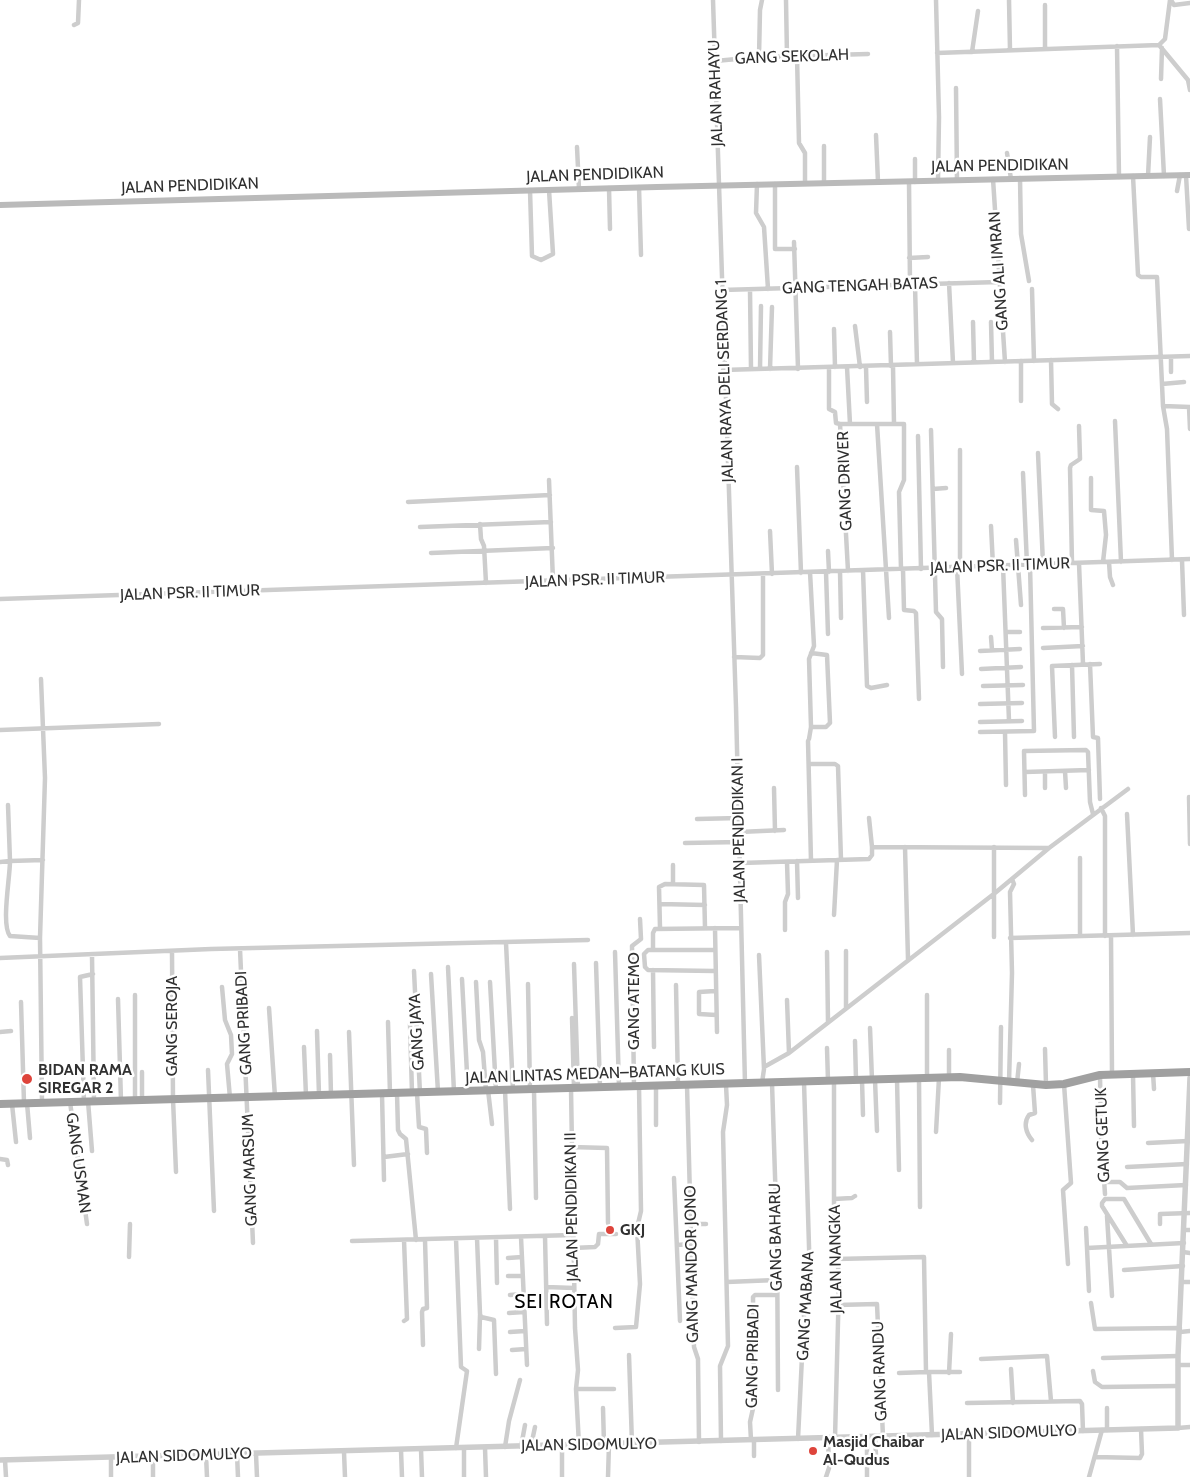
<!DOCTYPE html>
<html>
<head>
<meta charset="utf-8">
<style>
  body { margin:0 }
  canvas { display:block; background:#fff }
</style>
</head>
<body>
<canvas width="1190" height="1477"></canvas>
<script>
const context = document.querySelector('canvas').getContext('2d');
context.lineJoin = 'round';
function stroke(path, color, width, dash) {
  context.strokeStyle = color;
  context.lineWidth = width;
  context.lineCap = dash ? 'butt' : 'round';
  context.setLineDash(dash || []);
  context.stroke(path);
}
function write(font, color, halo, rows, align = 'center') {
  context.font = font + ' Cabin,sans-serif';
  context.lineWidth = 5;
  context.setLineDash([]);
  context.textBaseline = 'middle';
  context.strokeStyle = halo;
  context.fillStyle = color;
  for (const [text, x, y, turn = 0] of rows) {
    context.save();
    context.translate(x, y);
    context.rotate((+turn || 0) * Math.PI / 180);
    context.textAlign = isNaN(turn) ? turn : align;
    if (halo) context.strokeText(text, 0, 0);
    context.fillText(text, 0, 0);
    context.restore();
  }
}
const minor = new Path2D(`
  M713,0L736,707L745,1084
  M786,0L787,56
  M936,0L939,117L938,181
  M1009,0L1010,50
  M1171,0L1174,5L1190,3
  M1045,5V48
  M74,25L78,23L79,0
  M1159,45L1188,80L1190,90
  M1117,46L1119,177
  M972,52L978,11
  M937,53L1159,45L1165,39L1170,0
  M797,56L799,143L805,153V183
  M759,57L760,10L762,0
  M715,61L759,57L868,54
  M1161,79L1162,48
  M956,88L957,180
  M1160,99L1164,176
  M876,135L878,182
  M577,147L579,189
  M1007,153L1011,179
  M915,159V182
  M1186,175L1189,229
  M1133,176L1138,275L1141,277H1157L1163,406L1167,429L1172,560
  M1148,176L1150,137
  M1020,178L1021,234L1029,281
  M993,179L1005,362
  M909,182L910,285
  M824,183V146
  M757,184L756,213L764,227L768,289
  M775,184V249H795
  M639,187L641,255
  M609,188L610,229
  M530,190L532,256L541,260L553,254L549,190
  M1177,191L1180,175
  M794,242L798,369
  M909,258L928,257
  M949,283L953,363
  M915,285L917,364
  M1032,289L1034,361
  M722,290L999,282
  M750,290L751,369
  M973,322L974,362
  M991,322L992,362
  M855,326L860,367
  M834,329L835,367
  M890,332L891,366
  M1051,360L1052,404L1058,409
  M1021,361V401
  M893,366L894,424
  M829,367V409L835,412L836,423L840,424
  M847,367L850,424
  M866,367L867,402
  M760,369L761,306
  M770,369L772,307
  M723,370L1190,356
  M1171,372V357
  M1162,384L1184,382
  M1163,406L1190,407
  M1189,407L1190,429
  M1115,421L1121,562
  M840,424H904V480L899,492L901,569
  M840,424L848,571
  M877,424L889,618
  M931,430L936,612L942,619L943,667
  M918,436L921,569
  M1038,453L1043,564
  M797,467L801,573
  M1023,473L1027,565
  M1091,478V510L1104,511L1106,535L1103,562
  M549,480L553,581
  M933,489L946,488
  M408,502L550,495
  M480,524L481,539L484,546L486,583
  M991,526L993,566
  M420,527L551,522
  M770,531L772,574
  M1016,540L1021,605
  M828,551L829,572
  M431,553L553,548
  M1182,560L1184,615
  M1109,562L1110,577L1113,585
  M1072,563L1070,468L1071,465L1080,459L1079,426
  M1079,563L1083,664
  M1003,566L1009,721
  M957,567L962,674
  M960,567V450
  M903,569L904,610L914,611L916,613L919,699
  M863,570L867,686L871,688L887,685
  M840,571L841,618
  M826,572L828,634
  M0,599L1190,559
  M1054,609H1063L1064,628
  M1043,628L1082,627
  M1007,632H1020
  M991,637L992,650
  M1043,648L1083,646
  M980,651L1020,649
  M734,657L760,658L763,655V574
  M1090,664L1093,737L1098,738L1100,799
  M1072,665L1074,737
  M981,669L1021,667
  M41,679L45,778L40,938L42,1103
  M983,686L1023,685
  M980,704L1022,703
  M980,722L1022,721
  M811,727H826L830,723L827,655L811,653
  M0,730L159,724
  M980,732L1034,731L1030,565
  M1005,732L1006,785
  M1055,737L1052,666L1100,664
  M809,739L811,727L809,659L814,646L810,572
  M808,741L811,861
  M809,764H835L838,766L841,860
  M1065,771L1066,788
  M1025,772L1089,770
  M1045,772V788
  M774,788L775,831
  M1025,795L1024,751L1086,750L1088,752L1090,802L1093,814
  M1189,797L1190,844
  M1101,808L1105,816V936
  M1127,814L1133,935
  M869,818L872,847
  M697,819L739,818
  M739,832L784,830
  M685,843L740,842
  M905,847L908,959
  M994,847V937
  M1080,858V936
  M797,861L798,898
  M0,862L10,861L8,805
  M741,863L869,859L872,855V847L1049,848L1128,789
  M673,865V884
  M660,904L705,905
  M834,915L837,860
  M660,928L659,887L665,884L704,885L705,928
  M715,928L717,1032
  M785,930V902L788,894L787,862
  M1111,936L1112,1074
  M40,938L10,936C1,925 10,878 10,861L43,860
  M1010,938L1190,933
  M506,943L513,1090
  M240,949L253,1243
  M653,950V933L655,929L740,928
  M714,950H648L644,954L645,967L648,970L714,971
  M846,951V1008
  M172,952L173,1099L176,1172
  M615,952L619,1087
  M827,952L828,1022
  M92,955L94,1101
  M759,955L764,1069L762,1083
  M0,958L211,949L588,940
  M596,963L600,1087
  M574,964L578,1088
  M448,967L454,1092
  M653,970L654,1047
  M414,971L420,1093
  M431,974L438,1092
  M462,979L468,1092
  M476,982L479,1040L483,1052L486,1091
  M490,982L496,1090
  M528,984L530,1090
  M676,985L678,1085
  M222,987L225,1020L231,1035L232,1054L227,1064L230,1098
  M715,991L699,992V1014L716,1015
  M135,995V1100
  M927,995V1079
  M118,999L121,1101
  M787,1000L789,1053
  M21,1002L24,1103
  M269,1008L275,1097
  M572,1018L574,1088
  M388,1022L390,1094
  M410,1024L412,1093
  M870,1028L872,1080
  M317,1031L319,1095
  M0,1032L11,1031
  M349,1032L354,1165
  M855,1041L856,1080
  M304,1047L306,1096
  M827,1048L828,1081
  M1045,1049L1046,1085
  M330,1055L331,1095
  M764,1067L789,1053L995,893L1049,848
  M208,1070L214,1211
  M142,1072V1100
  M1153,1073L1154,1089
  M1133,1074L1134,1126
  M1100,1075L1101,1136L1105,1194
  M949,1078V1050
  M897,1079L899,1170
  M919,1079L920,1207
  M862,1080L863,1115
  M875,1080L877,1131
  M834,1081V1254L838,1266L839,1283L835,1438
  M1009,1082L1012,973L1010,892L1014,884L1012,879
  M772,1083L777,1237L778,1390
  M1017,1083L1019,1064
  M1064,1084L1071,1183L1063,1190L1068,1264
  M687,1085L694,1347L698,1359L699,1442
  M656,1086V1125
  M634,1087L632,946L641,939L640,919
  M571,1088L575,1328L578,1370L576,1389L579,1445
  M488,1090L492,1124
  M505,1090L510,1209
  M534,1090L536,1198
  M397,1093L398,1130L400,1134L406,1139L416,1240
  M417,1093L419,1127L426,1129L427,1153
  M382,1094L384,1180
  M88,1101L92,1151
  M70,1102L87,1224
  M84,1102L80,977L93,974
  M27,1103L30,1138
  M1000,1103L1001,1027
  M12,1104L16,1142
  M936,1132L939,1078
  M1032,1140C1026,1133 1023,1123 1029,1115L1035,1113L1033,1085
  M1148,1143L1188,1141
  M571,1147L607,1148L608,1223
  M384,1157L408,1154
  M0,1159L7,1160L8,1165
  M1127,1167L1187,1164
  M674,1178L680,1321
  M1104,1182H1120L1127,1188L1186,1185
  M834,1199L852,1198L855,1196
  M1107,1216L1112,1296
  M692,1224H706
  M1160,1224V1214L1190,1213
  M1086,1228L1087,1248L1184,1243
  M1184,1230H1190
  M545,1236L547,1324
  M521,1237L527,1365
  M477,1238L480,1314L481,1317L494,1320L496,1374
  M496,1238L497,1283
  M352,1241L573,1235
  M677,1245L691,1244
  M1127,1246L1102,1206V1203L1105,1199H1124L1151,1244
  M573,1248L595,1247L598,1244L599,1234H616
  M1087,1248L1089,1291
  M1183,1252L1190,1253
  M129,1257L130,1224
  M508,1258L522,1257
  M836,1259L924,1257L926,1372
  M1124,1270L1183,1266
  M508,1276H522
  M727,1282L776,1280
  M1182,1282H1190
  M546,1287L574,1288
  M510,1295L523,1294
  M1091,1303L1095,1329L1180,1328
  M837,1305L877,1304L883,1437
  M509,1313L524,1312
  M404,1321L407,1319L404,1240
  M615,1328L636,1327L640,1284L637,1228L641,1211L639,1086
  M510,1332L525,1331
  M1180,1332L1190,1331
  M423,1345L422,1312L423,1309L427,1308L425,1240
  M479,1349L480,1315
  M512,1350L526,1349
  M629,1355L632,1444
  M1103,1358L1178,1356
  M981,1359L1047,1356L1051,1401
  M1178,1365H1190
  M1011,1369L1013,1403
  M1093,1371L1095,1382L1102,1387L1177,1386
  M899,1373L927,1372
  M949,1373L951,1334
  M576,1389H614
  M967,1403L1080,1401L1082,1404L1083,1431
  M603,1408L604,1444
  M1107,1408V1430
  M1178,1428L1190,1427
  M932,1435L929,1372H960
  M867,1437V1477
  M875,1437L876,1455
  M798,1439L805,1295L810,1279L804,1082
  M751,1440L750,1422L754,1404L753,1297L755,1295H777
  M754,1440V1456
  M721,1441L720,1366L728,1346L723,1132L727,1105L726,1085
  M531,1446L535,1427
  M562,1446V1477
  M505,1447L509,1421L520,1380
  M521,1447L525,1425
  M456,1448L467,1371L461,1367L456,1239
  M464,1448V1477
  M485,1448L486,1477
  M421,1449L422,1477
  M401,1450L402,1477
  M344,1452L345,1477
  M237,1454L238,1477
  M256,1454L257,1477
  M206,1455L207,1477
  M153,1457V1477
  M1095,1457L1140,1458L1142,1454L1141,1429
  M111,1458V1477
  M5,1460L6,1477
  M608,1477L609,1444
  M826,1477L829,1468L828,1438
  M969,1477V1434
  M1089,1477L1102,1430`);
const tertiary = new Path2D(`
  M0,1460L1178,1428V1356L1190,1078`);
const secondary = new Path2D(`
  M0,205L657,187L1190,175`);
const trunk = new Path2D(`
  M0,1104L960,1077L1046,1085L1064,1084L1100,1075L1190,1072`);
const markers = [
  [27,1079,6,"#de443b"],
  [610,1230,5,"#de443b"],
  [813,1451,5,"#de443b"]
];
const streetNames = [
  ["GANG SEKOLAH",792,57,-2],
  ["JALAN RAHAYU",716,93,-92],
  ["JALAN PENDIDIKAN",1000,166,-1],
  ["JALAN PENDIDIKAN",595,175,-2],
  ["JALAN PENDIDIKAN",190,186,-2],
  ["GANG ALI IMRAN",999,271,-94],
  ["GANG TENGAH BATAS",860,286,-2],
  ["JALAN RAYA DELI SERDANG 1",725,381,-92],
  ["GANG DRIVER",845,481,-92],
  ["JALAN PSR. II TIMUR",1000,566,-2],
  ["JALAN PSR. II TIMUR",595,580,-2],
  ["JALAN PSR. II TIMUR",190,593,-2],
  ["JALAN PENDIDIKAN I",739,830,-91],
  ["GANG ATEMO",634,1001,-90],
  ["GANG PRIBADI",244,1023,-93],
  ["GANG SEROJA",172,1026,-90],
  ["GANG JAYA",417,1032,-93],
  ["JALAN LINTAS MEDAN–BATANG KUIS",595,1074,-2],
  ["GANG GETUK",1103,1135,-92],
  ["GANG USMAN",78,1163,82],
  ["GANG MARSUM",250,1170,-92],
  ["JALAN PENDIDIKAN II",572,1207,-91],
  ["GANG BAHARU",776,1237,-91],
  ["JALAN NANGKA",836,1259,-91],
  ["GANG MANDOR JONO",692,1264,-91],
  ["GANG MABANA",806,1306,-87],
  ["GANG PRIBADI",753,1356,-89],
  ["GANG RANDU",880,1371,-92],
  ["JALAN SIDOMULYO",1009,1433,-2],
  ["JALAN SIDOMULYO",589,1445,-1],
  ["JALAN SIDOMULYO",184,1456,-2]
];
const poiNames = [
  ["BIDAN RAMA",38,1070],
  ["SIREGAR 2",38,1088],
  ["GKJ",620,1230],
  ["Masjid Chaibar",823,1442],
  ["Al-Qudus",823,1460]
];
const quarterNames = [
  ["SEI ROTAN",564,1302]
];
stroke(minor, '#cdcdcd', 4.5);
stroke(tertiary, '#cdcdcd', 5.5);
stroke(secondary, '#bababa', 6);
stroke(trunk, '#a0a0a0', 8);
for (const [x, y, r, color] of markers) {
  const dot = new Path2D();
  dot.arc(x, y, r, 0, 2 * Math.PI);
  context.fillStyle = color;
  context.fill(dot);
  stroke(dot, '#fff', 2);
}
write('16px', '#303030', '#fff', streetNames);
write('bold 16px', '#303030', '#fff', poiNames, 'left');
context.letterSpacing = '1px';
write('19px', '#000', '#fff', quarterNames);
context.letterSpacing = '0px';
</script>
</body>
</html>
